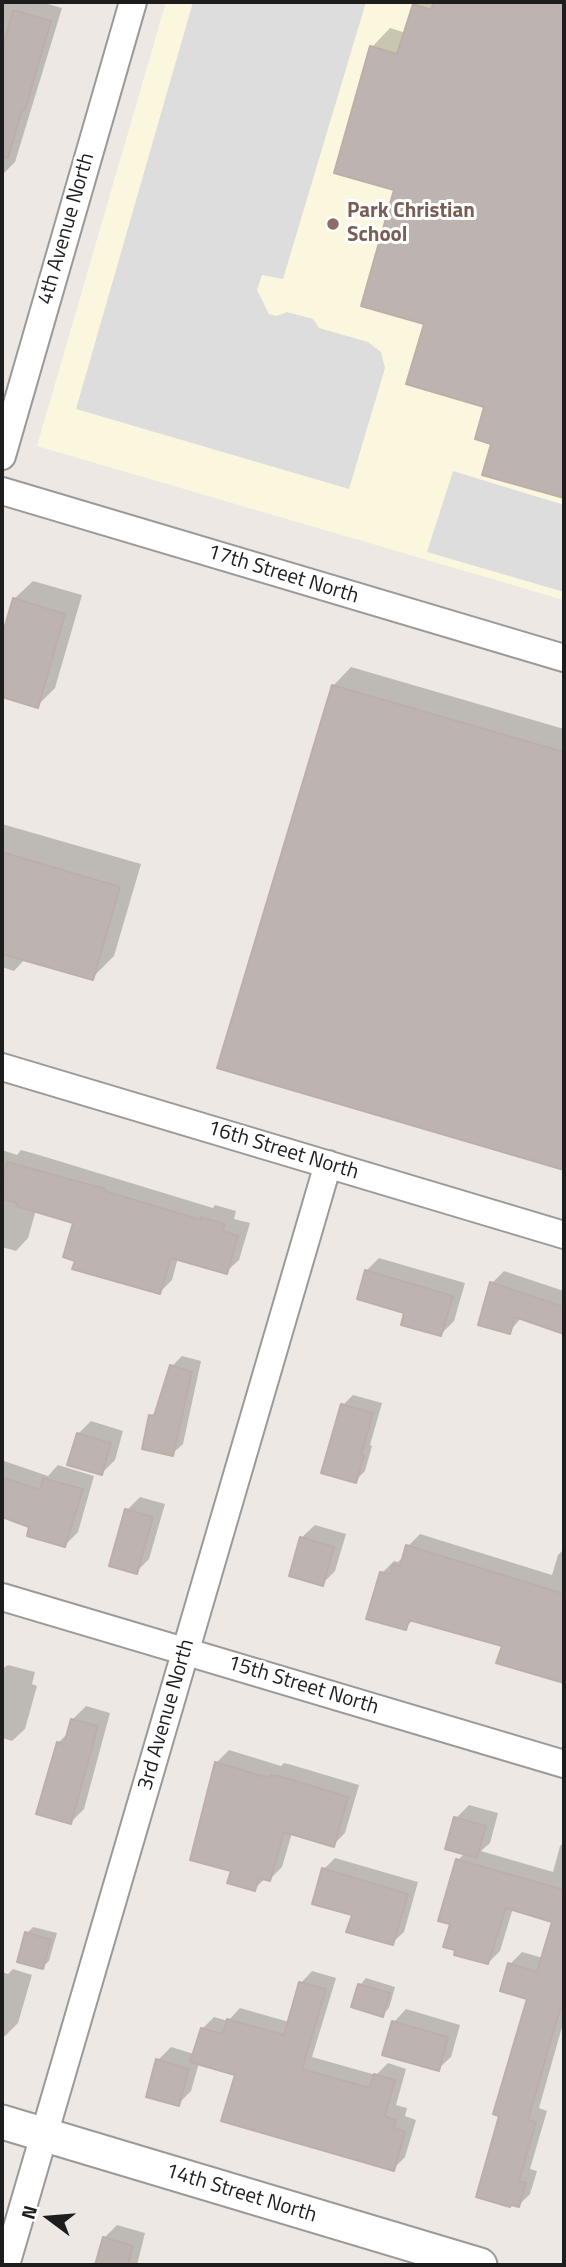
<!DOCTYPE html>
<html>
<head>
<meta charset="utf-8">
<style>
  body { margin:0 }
  #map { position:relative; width:566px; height:2267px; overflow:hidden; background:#ede8e3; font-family:"Titillium Web",sans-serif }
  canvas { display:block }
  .frame { position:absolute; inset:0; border:4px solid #1d1d1d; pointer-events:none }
  .north { position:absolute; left:14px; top:2183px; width:70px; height:70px; -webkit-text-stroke:5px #fff; paint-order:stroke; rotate:286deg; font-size:19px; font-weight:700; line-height:28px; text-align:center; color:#1d1d1d }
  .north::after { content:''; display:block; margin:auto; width:24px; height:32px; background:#1d1d1d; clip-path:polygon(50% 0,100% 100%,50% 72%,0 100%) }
</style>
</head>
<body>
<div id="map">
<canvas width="566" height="2267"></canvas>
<div class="frame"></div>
<div class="north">N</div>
</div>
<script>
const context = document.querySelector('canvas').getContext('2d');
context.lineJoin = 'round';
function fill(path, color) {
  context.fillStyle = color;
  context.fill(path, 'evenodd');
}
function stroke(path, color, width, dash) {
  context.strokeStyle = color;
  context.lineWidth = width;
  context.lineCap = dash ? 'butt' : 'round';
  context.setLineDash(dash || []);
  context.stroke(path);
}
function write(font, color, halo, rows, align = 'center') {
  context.font = font + ' "Titillium Web",sans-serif';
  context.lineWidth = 6;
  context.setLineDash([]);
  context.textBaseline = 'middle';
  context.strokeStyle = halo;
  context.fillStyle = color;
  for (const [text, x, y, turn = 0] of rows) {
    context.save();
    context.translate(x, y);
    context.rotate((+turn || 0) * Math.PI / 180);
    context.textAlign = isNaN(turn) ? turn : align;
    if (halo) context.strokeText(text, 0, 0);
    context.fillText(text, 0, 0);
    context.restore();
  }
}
const education = new Path2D(`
  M166,2H564V600L37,446Z`);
const parking = new Path2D(`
  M193,2H366L283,279L262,275L257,290L269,314L277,316L287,312L313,319L319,328L368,342L381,352L385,368L349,489L76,409Z
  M453,471L564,505V592L427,552Z`);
const shadow = new Path2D(`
  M2,2H41L62,8L15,162L3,174Z
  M418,2H564V496L484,473L493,442L486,406L426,323L397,189L372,47L390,28L406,33L415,5Z
  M33,581L82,595L55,688L37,706L2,696V642L14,599Z
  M351,667L564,729V1168L219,1067L333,686Z
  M2,824L141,864L114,956L92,978L25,959L14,971L2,967Z
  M2,1150L17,1155L21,1150L39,1155L213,1208L215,1205L236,1211L234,1219L250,1223L239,1260L226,1272L178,1258L172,1280L160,1292L77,1259L75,1221L36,1210L28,1238L16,1251L2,1247Z
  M379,1258L465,1283L454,1321L441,1334L407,1311L366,1271Z
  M504,1271L564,1291V1332L522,1317L509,1332L492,1283Z
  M182,1356L201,1361L183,1444L172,1454L151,1416L159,1408L172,1366Z
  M353,1395L382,1403L370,1445L372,1446L365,1471L355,1481L343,1405Z
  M91,1421L123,1431L115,1460L102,1473L78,1434Z
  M4,1461L48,1476L58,1465L94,1476L78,1532L65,1545L32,1525L2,1515V1463Z
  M140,1497L165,1504L149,1559L136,1572L127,1510Z
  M315,1525L346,1534L335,1571L322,1584L301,1538Z
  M420,1534L552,1575L558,1555L564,1549V1682L499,1662L504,1645L414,1619L405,1628L382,1573L394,1561L398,1562L405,1555L408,1546Z
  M8,1665L35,1672L32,1684L37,1686L25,1729L12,1741L2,1738V1669Z
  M86,1706L110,1713L84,1809L71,1822L38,1814L59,1742L69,1732L73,1719Z
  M229,1750L281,1766L284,1763L292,1765L359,1785L345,1833L333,1845L292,1833L282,1867L270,1879L266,1878L254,1889L233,1870L192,1858L217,1762Z
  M469,1805L498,1813L490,1843L481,1851L553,1872L560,1846L564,1842V2020L539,2108L547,2111L530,2169L537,2171L530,2194L519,2205L501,2115L529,1998L510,1964L522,1952L543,1958L555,1921L513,1908L500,1951L488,1963L452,1923L458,1860L465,1853L456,1818Z
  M335,1858L418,1882L404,1932L392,1943L324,1869Z
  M33,1927L57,1933L49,1961L42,1967L27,1933Z
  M13,1969L32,1975L18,2023L5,2036H2V1972L8,1974Z
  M312,1971L336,1978L312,2057L376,2075L388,2063L406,2069L396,2105L407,2108L405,2116L416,2120L405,2157L393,2169L237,2074L199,2063L191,2091L178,2104L158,2060L171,2047L194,2054L202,2029L214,2017L228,2021L240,2008L289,2022L301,1983Z
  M366,1978L395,1987L389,2008L382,2015L360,1985Z
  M406,2009L460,2025L451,2057L438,2069L394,2022Z
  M117,2225L145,2233L137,2265H95L104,2238Z`);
const building = new Path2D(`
  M434,2H564V498L482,475L491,444L475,439L484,407L406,384L424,324L361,306L394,190L334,173L370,46L397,54L413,4L431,10Z
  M13,10L51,21L25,110H22L8,158L2,157V50Z
  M13,598L65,614L38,708L2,697V636Z
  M332,685L564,752V1170L217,1068Z
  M2,852L120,887L93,980L2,954Z
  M7,1162L106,1189L105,1191L201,1220V1217L225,1224L223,1231L238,1236L227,1274L171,1258L160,1294L72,1269L75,1261L63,1257L73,1223L16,1206L17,1203L2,1199V1182Z
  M365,1270L453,1296L441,1336L401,1325L404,1313L357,1299Z
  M490,1282L564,1307V1334L515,1317L510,1334L478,1325Z
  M170,1365L192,1372L173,1456L142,1449L149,1415L154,1416Z
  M341,1404L373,1413L361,1455L364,1456L356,1483L321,1473Z
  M77,1433L111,1443L102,1475L67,1465Z
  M2,1477L40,1490L43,1478L83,1489L65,1547L27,1536L29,1527L2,1517Z
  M125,1509L153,1517L137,1574L109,1566Z
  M300,1537L334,1547L323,1586L289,1576Z
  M406,1545L564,1594V1683L496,1663L502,1646L409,1620L406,1630L366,1619L380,1572L390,1574L393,1564L400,1566Z
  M71,1719L98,1726L71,1824L36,1814L57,1742L64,1744Z
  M215,1762L269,1778L270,1775L279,1776L348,1797L334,1847L284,1832L270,1881L259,1878L255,1891L227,1883L231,1871L190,1860Z
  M454,1817L486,1826L477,1858L445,1849Z
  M456,1859L564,1890V2010L560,2009L528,2120L536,2122L519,2181L526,2183L519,2207L511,2205L510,2207L476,2197L499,2116L493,2114L527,1999L500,1991L508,1963L537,1972L552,1922L506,1908L488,1964L454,1955L455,1950L443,1947L450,1924L438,1921Z
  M322,1868L408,1894L393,1945L346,1932L352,1915L312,1904Z
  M25,1932L51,1940L43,1969L17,1962Z
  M299,1982L326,1989L302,2069L370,2088L374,2074L395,2080L385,2116L396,2120L394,2128L405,2132L394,2171L221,2121L235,2075L190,2062L201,2028L223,2034L227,2019L284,2035Z
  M358,1984L390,1993L383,2017L351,2007Z
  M392,2021L448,2037L439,2071L382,2055Z
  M156,2059L189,2069L179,2106L146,2097Z
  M103,2237L133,2246L128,2265H95Z`);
const minor = new Path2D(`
  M2,456L133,2
  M2,491L564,658
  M2,1067L564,1235
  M2,1597L564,1764
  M6,2265L328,1164`);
const tertiary = new Path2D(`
  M2,2122L480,2265`);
const markers = [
  [333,224,7,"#8d6e63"]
];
const educationNames = [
  ["Park Christian",347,212],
  ["School",347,236]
];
const streetNames = [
  ["4th Avenue North",67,229,-74],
  ["17th Street North",283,575,17],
  ["16th Street North",283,1151,17],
  ["15th Street North",303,1686,17],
  ["3rd Avenue North",167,1715,-74],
  ["14th Street North",241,2194,17]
];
fill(education, '#fbf7de');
fill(parking, '#ddd');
fill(shadow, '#0003');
fill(building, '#bdb4b1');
stroke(building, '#bdaea8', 2);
stroke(minor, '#9a9a9a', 30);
stroke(tertiary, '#9a9a9a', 37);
stroke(minor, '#fff', 26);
stroke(tertiary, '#fff', 33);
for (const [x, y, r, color] of markers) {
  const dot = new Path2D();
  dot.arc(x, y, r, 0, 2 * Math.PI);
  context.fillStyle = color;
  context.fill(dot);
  stroke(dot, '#fff', 2.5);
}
write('bold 21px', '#785e54', '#fff', educationNames, 'left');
write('21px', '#1d1d1d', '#fff', streetNames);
</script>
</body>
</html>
